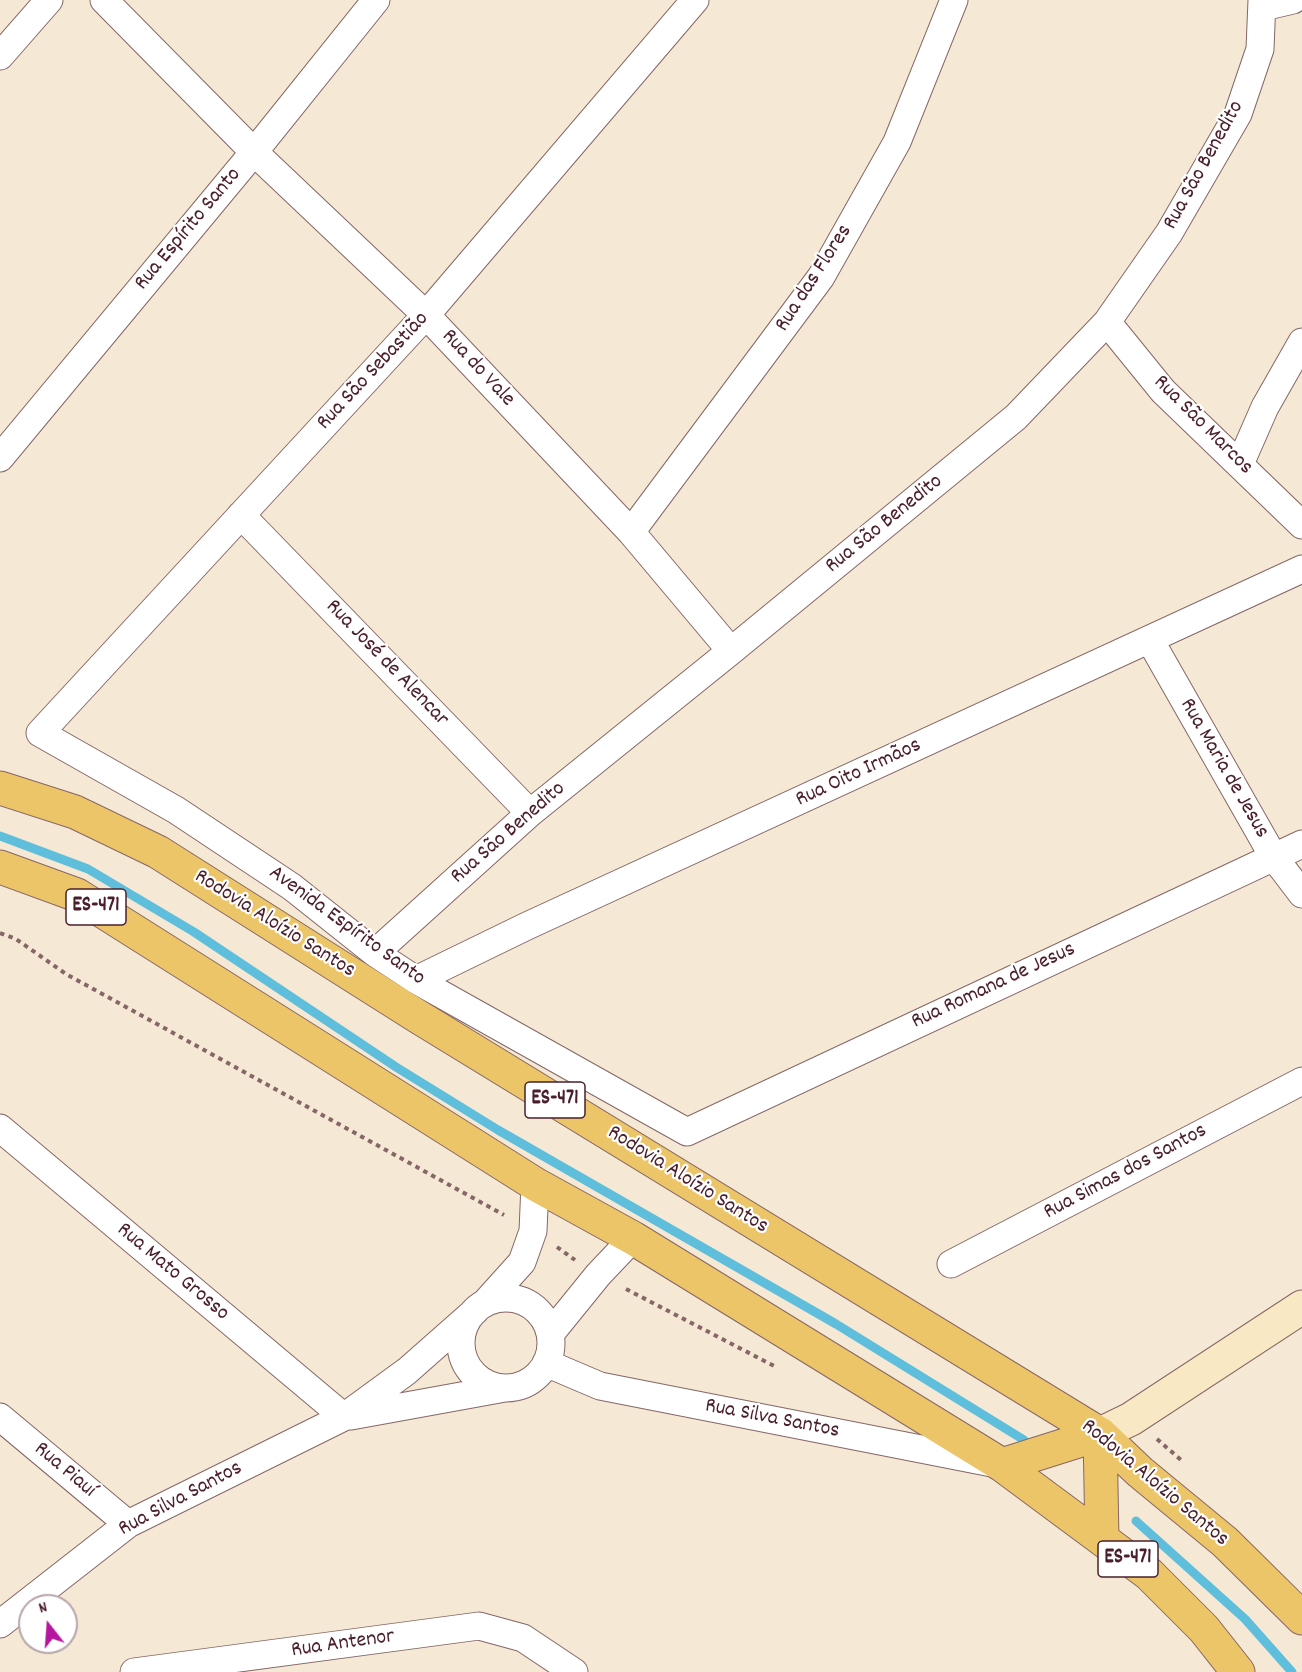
<!DOCTYPE html>
<html>
<head>
<meta charset="utf-8">
<style>
  body { margin:0 }
  #map { position:relative; width:1302px; height:1672px; overflow:hidden; background:#f5e9d5; font-family:Dekko,sans-serif }
  canvas { display:block }
  .north { position:absolute; left:18px; top:1594px; width:60px; height:60px; box-sizing:border-box; background:#fff; border:2px solid #b7a5aa; border-radius:50%; rotate:343deg; font-size:16px; font-weight:700; line-height:24px; text-align:center; color:#4a1f2b }
  .north::after { content:''; display:block; margin:auto; width:21px; height:27px; background:#b5179e; clip-path:polygon(50% 0,100% 100%,50% 72%,0 100%) }
</style>
</head>
<body>
<div id="map">
<canvas width="1302" height="1672"></canvas>
<div class="north">N</div>
</div>
<script>
const context = document.querySelector('canvas').getContext('2d');
context.lineJoin = 'round';
function stroke(path, color, width, dash) {
  context.strokeStyle = color;
  context.lineWidth = width;
  context.lineCap = dash ? 'butt' : 'round';
  context.setLineDash(dash || []);
  context.stroke(path);
}
function write(font, color, halo, rows, align = 'center') {
  context.font = font + ' Dekko,sans-serif';
  context.lineWidth = 4.5;
  context.setLineDash([]);
  context.textBaseline = 'middle';
  context.strokeStyle = halo;
  context.fillStyle = color;
  for (const [text, x, y, turn = 0] of rows) {
    context.save();
    context.translate(x, y);
    context.rotate((+turn || 0) * Math.PI / 180);
    context.textAlign = isNaN(turn) ? turn : align;
    if (halo) context.strokeText(text, 0, 0);
    context.fillText(text, 0, 0);
    context.restore();
  }
}
const stream = new Path2D(`
  M0,836L88,869L194,932L396,1067L498,1130L836,1324L1024,1440
  M1136,1521L1245,1619L1292,1672`);
const path = new Path2D(`
  M0,933L16,939L66,974L504,1215
  M557,1247L575,1260
  M626,1289L776,1367
  M1157,1439L1181,1460`);
const street = new Path2D(`
  M104,0L254,152L426,315L631,532L731,651
  M695,0L426,315L40,733L176,810L292,887L375,953L416,980L687,1132L1302,844
  M1263,7L1293,0
  M0,56L49,0
  M1107,322L1163,391L1302,525
  M0,458L254,152L376,0
  M1240,464L1265,407L1302,342
  M241,515L530,813
  M631,532L821,277L897,142L954,0
  M1150,640L1273,856L1302,894
  M375,953L530,813L731,651L1016,417L1107,322L1169,233L1238,114L1260,49L1262,0
  M416,980L527,926L1302,569
  M0,1128L344,1417
  M951,1264L1302,1081
  M461 1343a45 45 0 1 1 90 0a45 45 0 1 1-90 0Z
  M486,1302L522,1262L533,1231L535,1184
  M551,1333L598,1275L633,1238
  M546,1363L600,1386L992,1463
  M351,1416L505,1388
  M0,1417L128,1524
  M0,1624L128,1524L344,1417L407,1371L475,1311
  M134,1672L479,1626L523,1638L574,1672`);
const secondary = new Path2D(`
  M1100,1434L1131,1419L1302,1307`);
const primary = new Path2D(`
  M0,788L75,812L158,852L417,1016L1100,1434L1140,1472L1225,1542L1302,1618
  M0,867L77,895L535,1184L633,1238L1002,1465L1149,1574L1204,1629L1238,1672
  M1100,1434L1102,1539
  M1002,1465L1100,1434`);
const shields = [
  [96,907,60],
  [555,1100,60],
  [1128,1559,60]
];
const shieldNames = [
  ["ES-471",96,907],
  ["ES-471",555,1100],
  ["ES-471",1128,1559]
];
const streetNames = [
  ["Rua São Benedito",1205,166,-61],
  ["Rua Espírito Santo",189,230,-50],
  ["Rua das Flores",815,279,-57],
  ["Rua do Vale",477,369,47],
  ["Rua São Sebastião",374,372,-47],
  ["Rua São Marcos",1202,426,45],
  ["Rua São Benedito",885,525,-39],
  ["Rua José de Alencar",386,664,46],
  ["Rua Maria de Jesus",1223,769,60],
  ["Rua Oito Irmãos",859,774,-25],
  ["Rua São Benedito",509,834,-41],
  ["Rodovia Aloízio Santos",274,925,32],
  ["Avenida Espírito Santo",346,927,36],
  ["Rua Romana de Jesus",994,987,-25],
  ["Rua Simas dos Santos",1126,1173,-28],
  ["Rodovia Aloízio Santos",687,1181,32],
  ["Rua Mato Grosso",172,1273,40],
  ["Rua Silva Santos",772,1420,11],
  ["Rua Piauí",64,1471,40],
  ["Rodovia Aloízio Santos",1154,1484,40],
  ["Rua Silva Santos",181,1500,-28],
  ["Rua Antenor",343,1645,-8]
];
stroke(stream, '#5ebedc', 9);
stroke(street, '#866666', 29);
stroke(secondary, '#866666', 35);
stroke(primary, '#866666', 35);
stroke(path, '#866666', 4, [4.5, 4.5]);
stroke(street, '#fff', 27);
stroke(secondary, '#f8e8c3', 33);
stroke(primary, '#edc569', 33);
for (const [x, y, w] of shields) {
  const box = new Path2D();
  box.roundRect(x - w / 2, y - 18, w, 36, 4.5);
  context.fillStyle = '#fff';
  context.fill(box);
  stroke(box, '#4a1f2b', 1.5);
}
write('bold 21px', '#4a1f2b', null, shieldNames);
write('22px', '#4a1f2b', '#fff', streetNames);
</script>
</body>
</html>
